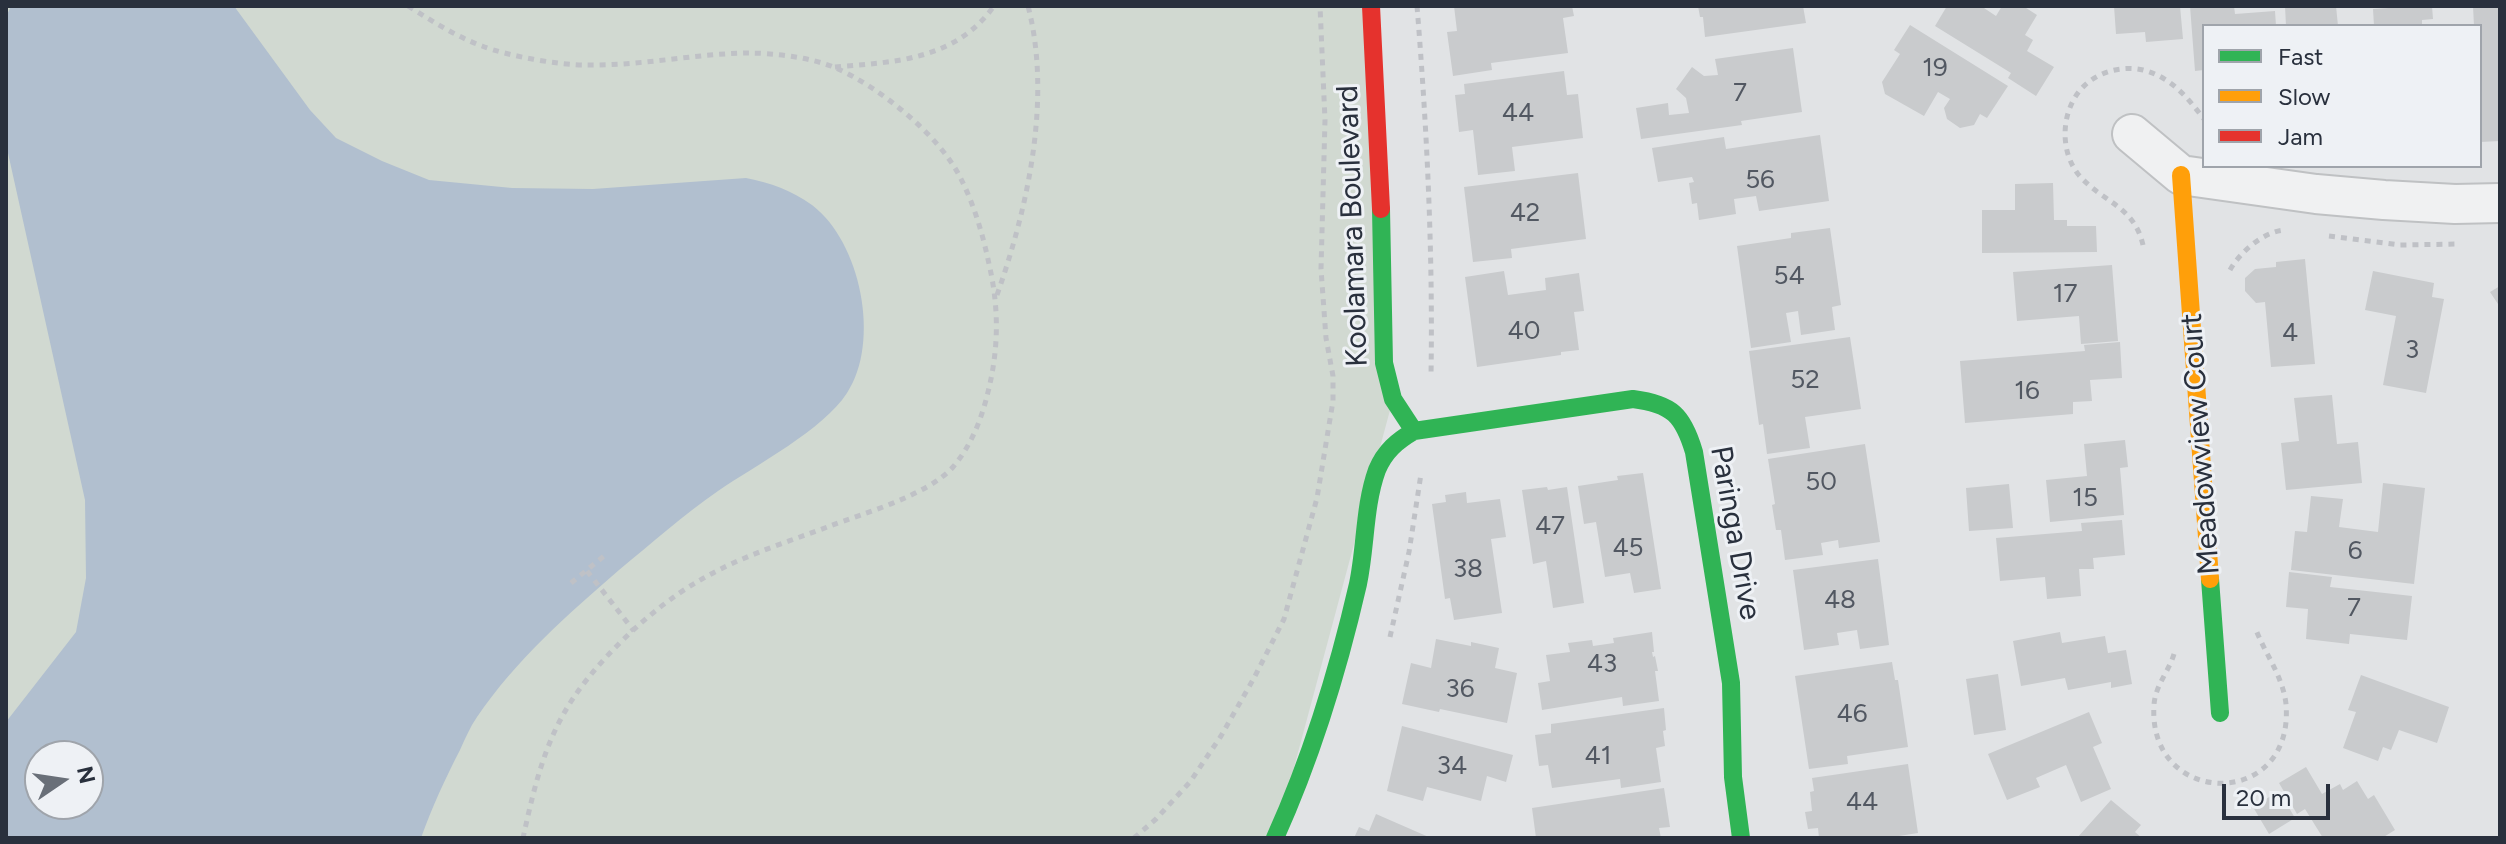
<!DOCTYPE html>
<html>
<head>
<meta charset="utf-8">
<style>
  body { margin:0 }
  #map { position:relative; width:2506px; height:844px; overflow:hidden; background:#e1e3e5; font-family:Figtree,sans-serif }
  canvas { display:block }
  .frame { position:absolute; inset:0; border:8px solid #29303d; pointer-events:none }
  .legend { position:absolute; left:2202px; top:24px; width:280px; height:144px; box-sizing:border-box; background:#eef1f5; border:2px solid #9fa4ab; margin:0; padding:10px 14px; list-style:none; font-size:24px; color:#29303d }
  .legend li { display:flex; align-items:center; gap:16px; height:40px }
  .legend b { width:40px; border:2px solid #9fa4ab }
  .north { position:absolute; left:24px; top:740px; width:80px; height:80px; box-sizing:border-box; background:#eef1f5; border:2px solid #9fa4ab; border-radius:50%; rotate:77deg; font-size:22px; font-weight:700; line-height:32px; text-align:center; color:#29303d }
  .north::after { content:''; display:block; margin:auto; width:28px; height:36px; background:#696f78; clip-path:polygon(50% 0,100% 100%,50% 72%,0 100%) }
  .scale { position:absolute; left:2222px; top:784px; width:108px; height:36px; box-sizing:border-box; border:4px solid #29303d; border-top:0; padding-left:10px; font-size:24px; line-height:28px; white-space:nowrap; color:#29303d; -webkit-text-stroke:6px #eef1f5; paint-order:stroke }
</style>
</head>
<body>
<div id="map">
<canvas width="2506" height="844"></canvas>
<div class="frame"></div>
<ul class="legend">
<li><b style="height:10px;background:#30b455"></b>Fast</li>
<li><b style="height:10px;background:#ff9f0a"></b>Slow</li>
<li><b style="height:10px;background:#e5322d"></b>Jam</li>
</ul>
<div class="north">N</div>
<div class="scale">20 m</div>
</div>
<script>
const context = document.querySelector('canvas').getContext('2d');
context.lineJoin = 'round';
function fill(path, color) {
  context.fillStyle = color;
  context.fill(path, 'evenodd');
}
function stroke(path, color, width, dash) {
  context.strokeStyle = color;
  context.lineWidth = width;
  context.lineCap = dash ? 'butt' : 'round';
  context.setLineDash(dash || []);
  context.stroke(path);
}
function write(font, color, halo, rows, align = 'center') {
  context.font = font + ' Figtree,sans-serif';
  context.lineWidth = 6;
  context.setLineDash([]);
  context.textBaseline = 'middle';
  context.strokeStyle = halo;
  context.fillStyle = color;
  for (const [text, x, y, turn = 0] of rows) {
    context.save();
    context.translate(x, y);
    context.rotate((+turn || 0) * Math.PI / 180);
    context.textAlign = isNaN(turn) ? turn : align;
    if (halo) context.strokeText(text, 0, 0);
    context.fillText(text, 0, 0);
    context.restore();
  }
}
const green = new Path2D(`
  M6,6H1371L1393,399L1275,838H6ZM40,756H88V804H40Z`);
const water = new Path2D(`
  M11,6H234L310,110L336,138L382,161L429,180L512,188L593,189L746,178C771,183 791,190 812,205C861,242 881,342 847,393C823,430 756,465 718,491C683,515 652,543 619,570C567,615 516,660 477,717C470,727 465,739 460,750C445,779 432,807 421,838H6V722L76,632L86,578L85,500L6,144V17ZM40,756H88V804H40Z`);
const building = new Path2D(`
  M1454,6H1572L1574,16L1563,18L1568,53L1491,63L1492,70L1453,76L1447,32L1457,31Z
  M1698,6H1803L1806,23L1705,37L1703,17H1700Z
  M1947,6H1981L1996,16L2002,6H2023L2037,15L2025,35L2033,40L2027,51L2054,67L2036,96L2008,78L2011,73L1935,26Z
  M2114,6H2180L2183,39L2146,42L2145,32L2116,34Z
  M2190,6H2234L2235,14L2275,11L2276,26H2204V70L2195,71Z
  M2285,6H2336L2338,26H2286Z
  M2389,6H2432L2433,19L2422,20V26H2374L2373,9L2389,8Z
  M2473,6H2500V141L2480,142V26H2474Z
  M1910,25L2008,86L1987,118L1980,114L1974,125L1960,128L1947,119L1944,108L1950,99L1938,92L1924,116L1885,94L1882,82L1900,54L1894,50Z
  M1793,48L1802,112L1741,121L1742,125L1641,139L1636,108L1668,103L1669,115L1689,113L1686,98L1676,89L1692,67L1704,76L1718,75L1715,59Z
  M1564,71L1567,95L1578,94L1583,138L1512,147L1515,171L1478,175L1473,130L1459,132L1455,95L1465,94L1464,84Z
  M1820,135L1829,201L1759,211L1756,196L1734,199L1736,214L1699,220L1697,203L1692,204L1689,183L1694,182L1692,177L1658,182L1652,148L1724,137L1726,149Z
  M1578,173L1586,239L1511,249L1512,258L1473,262L1464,187Z
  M2053,183L2054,220H2067V226H2096L2097,252L1982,253V210H2015V184Z
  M1830,228L1841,305L1832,307L1835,330L1801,335L1798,311L1786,313L1791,342L1751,348L1737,246L1791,238V233Z
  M2305,259L2315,364L2271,367L2265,302L2256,303L2245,291V278L2255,269L2276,267V262Z
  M2112,265L2118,341L2081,344L2079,316L2017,321L2013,272Z
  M1504,271L1508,295L1546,290L1545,278L1579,273L1584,311L1574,312L1579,350L1561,352V355L1477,367L1465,277Z
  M2373,271L2434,283L2432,297L2444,299L2426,393L2383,385L2396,316L2365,310Z
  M2500,286V307L2490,292Z
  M1850,337L1861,409L1805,417L1810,448L1767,454L1763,424L1759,425L1749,351Z
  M2120,342L2122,378L2090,380L2092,401L2073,402V414L1965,423L1960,361L2085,351L2084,345Z
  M2332,395L2337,444L2358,442L2362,483L2286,490L2281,443L2299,441L2294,398Z
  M2125,440L2128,467L2120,468L2124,515L2050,522L2046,480L2087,476L2084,444Z
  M1865,444L1880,542L1839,548L1838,540L1821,543L1823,555L1785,560L1781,530H1776L1772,505L1775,504L1768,459Z
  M1643,473L1661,589L1634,593L1630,573L1605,577L1596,522L1584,524L1578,486L1618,480L1617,476Z
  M2383,483L2425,488L2414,584L2291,570L2295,531L2307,532L2311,496L2343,499L2339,527L2378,532Z
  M2009,484L2013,528L1969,531L1966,488Z
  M1547,487L1548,490L1567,487L1584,603L1553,608L1546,561L1533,564L1522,490Z
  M1466,492L1467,503L1500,499L1506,537L1491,539L1502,613L1454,620L1450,598L1445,599L1432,504L1446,502L1445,495Z
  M2122,520L2125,555L2093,558L2094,569H2079L2081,596L2047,599L2045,577L2000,581L1996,538L2082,531L2081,523Z
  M1878,559L1889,645L1860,649L1857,630L1837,633L1839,645L1804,650L1793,570Z
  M2289,572L2332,577L2330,587L2412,596L2407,640L2350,634L2349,644L2306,639L2308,609L2286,607Z
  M1652,632L1654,652H1652L1653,657L1655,656L1658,671H1655L1659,701L1623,706L1622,697L1542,710L1538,683L1550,681L1546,655L1570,652L1568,643L1592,640L1593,646L1614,643L1613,638Z
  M2060,632L2062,643L2105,636L2108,653L2126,650L2132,684L2111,688V682L2068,690L2065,678L2021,686L2013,641Z
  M1436,639L1471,646V642L1499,648L1495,668L1517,673L1507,723L1440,709L1439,712L1402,704L1411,663L1431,668Z
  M1892,662L1895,680H1898L1908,747L1847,756L1848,764L1809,769L1795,676Z
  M1998,674L2006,730L1974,735L1966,679Z
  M2361,675L2449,707L2437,743L2399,730L2391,750L2383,747L2378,761L2343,748L2356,712L2348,710Z
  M1664,708L1666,730L1663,731L1665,746L1656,748L1661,782L1621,788L1620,779L1552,788L1548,765L1539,766L1535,735L1551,733V724Z
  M2089,712L2102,743L2093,747L2111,789L2081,802L2066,765L2036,778L2040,787L2007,800L1988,754Z
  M1402,726L1513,755L1506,782L1487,776L1481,801L1427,787L1423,801L1387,791Z
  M1908,764L1918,833L1886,838H1819L1818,828L1808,829L1805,812L1812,811L1810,792L1814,791L1812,778Z
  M2306,767L2322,794L2340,784L2343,790L2357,781L2368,799L2374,795L2395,830L2382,838H2323L2305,809L2297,814L2279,783Z
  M1664,788L1670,827L1659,828L1661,838H1536L1532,808Z
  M2279,791L2295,818L2269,834L2253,807Z
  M2111,800L2141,825L2135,832L2142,838H2077Z
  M1376,814L1431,838H1354L1359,827L1369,831Z`);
const path = new Path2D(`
  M408,6C432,21 455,36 482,46C508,56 558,65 586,65C640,66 693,54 746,53C774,53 810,57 836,68C879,87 939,135 960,177C974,204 983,235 989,264C999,307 999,348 988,392C982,418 971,446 953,467C928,495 865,513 830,526C785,543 738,557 697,582C650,609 589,667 563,715C542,752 532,797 523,838
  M1417,6C1427,129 1433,252 1431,376
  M835,67C896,62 955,60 994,6
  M2329,236L2400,245L2459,244
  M2143,245C2134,205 2101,202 2078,174C2057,147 2062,101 2090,81C2105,70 2125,66 2143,70C2171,77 2187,97 2204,119
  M2230,270C2240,252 2263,232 2284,230
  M997,295C1028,207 1052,98 1028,6
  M587,571L634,631
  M571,583L604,556
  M1390,637L1409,552L1421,474
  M2174,654C2169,671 2155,686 2154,705C2147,808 2295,811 2286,704C2283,677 2266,655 2256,630
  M1134,838L1156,819L1190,782L1221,736L1254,678L1284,619L1317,498L1333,401V376L1326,338L1321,269L1325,120L1320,6`);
const street = new Path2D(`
  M2132,134L2181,175L2316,194L2384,200L2455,204L2500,203`);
const fast = new Path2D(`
  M1414,431L1633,399C1672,404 1683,415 1694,452L1731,683L1733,777L1741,838
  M2210,579L2220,713
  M1275,838C1312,756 1338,671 1358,584C1366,546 1364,506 1377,470C1385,451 1397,441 1414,431L1393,399L1384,363L1381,209`);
const slow = new Path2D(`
  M2181,175L2210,579`);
const jam = new Path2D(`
  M1371,6L1381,209`);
const numberNames = [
  ["19",1935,68],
  ["7",1740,93],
  ["44",1518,113],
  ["56",1760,180],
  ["42",1525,213],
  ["54",1789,276],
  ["17",2065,294],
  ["40",1524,331],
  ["4",2290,333],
  ["3",2412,350],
  ["52",1805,380],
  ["16",2027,391],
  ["50",1821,482],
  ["15",2085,498],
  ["47",1550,526],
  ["45",1628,548],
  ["6",2355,551],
  ["38",1468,569],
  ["48",1840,600],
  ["7",2354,608],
  ["43",1602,664],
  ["36",1460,689],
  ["46",1852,714],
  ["41",1598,756],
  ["34",1452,766],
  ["44",1862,802]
];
const streetNames = [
  ["Koolamara Boulevard",1353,226,-92],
  ["Meadowview Court",2201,444,-94],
  ["Paringa Drive",1735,533,80]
];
fill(green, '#d1d9d1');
fill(water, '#b1bfcf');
fill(building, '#c9cbcd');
stroke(street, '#bfc1c3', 42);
stroke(path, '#bfc1c6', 5, [6, 6]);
stroke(street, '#f0f1f2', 38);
stroke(fast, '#30b455', 18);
stroke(slow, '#ff9f0a', 18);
stroke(jam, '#e5322d', 18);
write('26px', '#525862', null, numberNames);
write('30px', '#29303d', '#eef1f5', streetNames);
</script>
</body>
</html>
